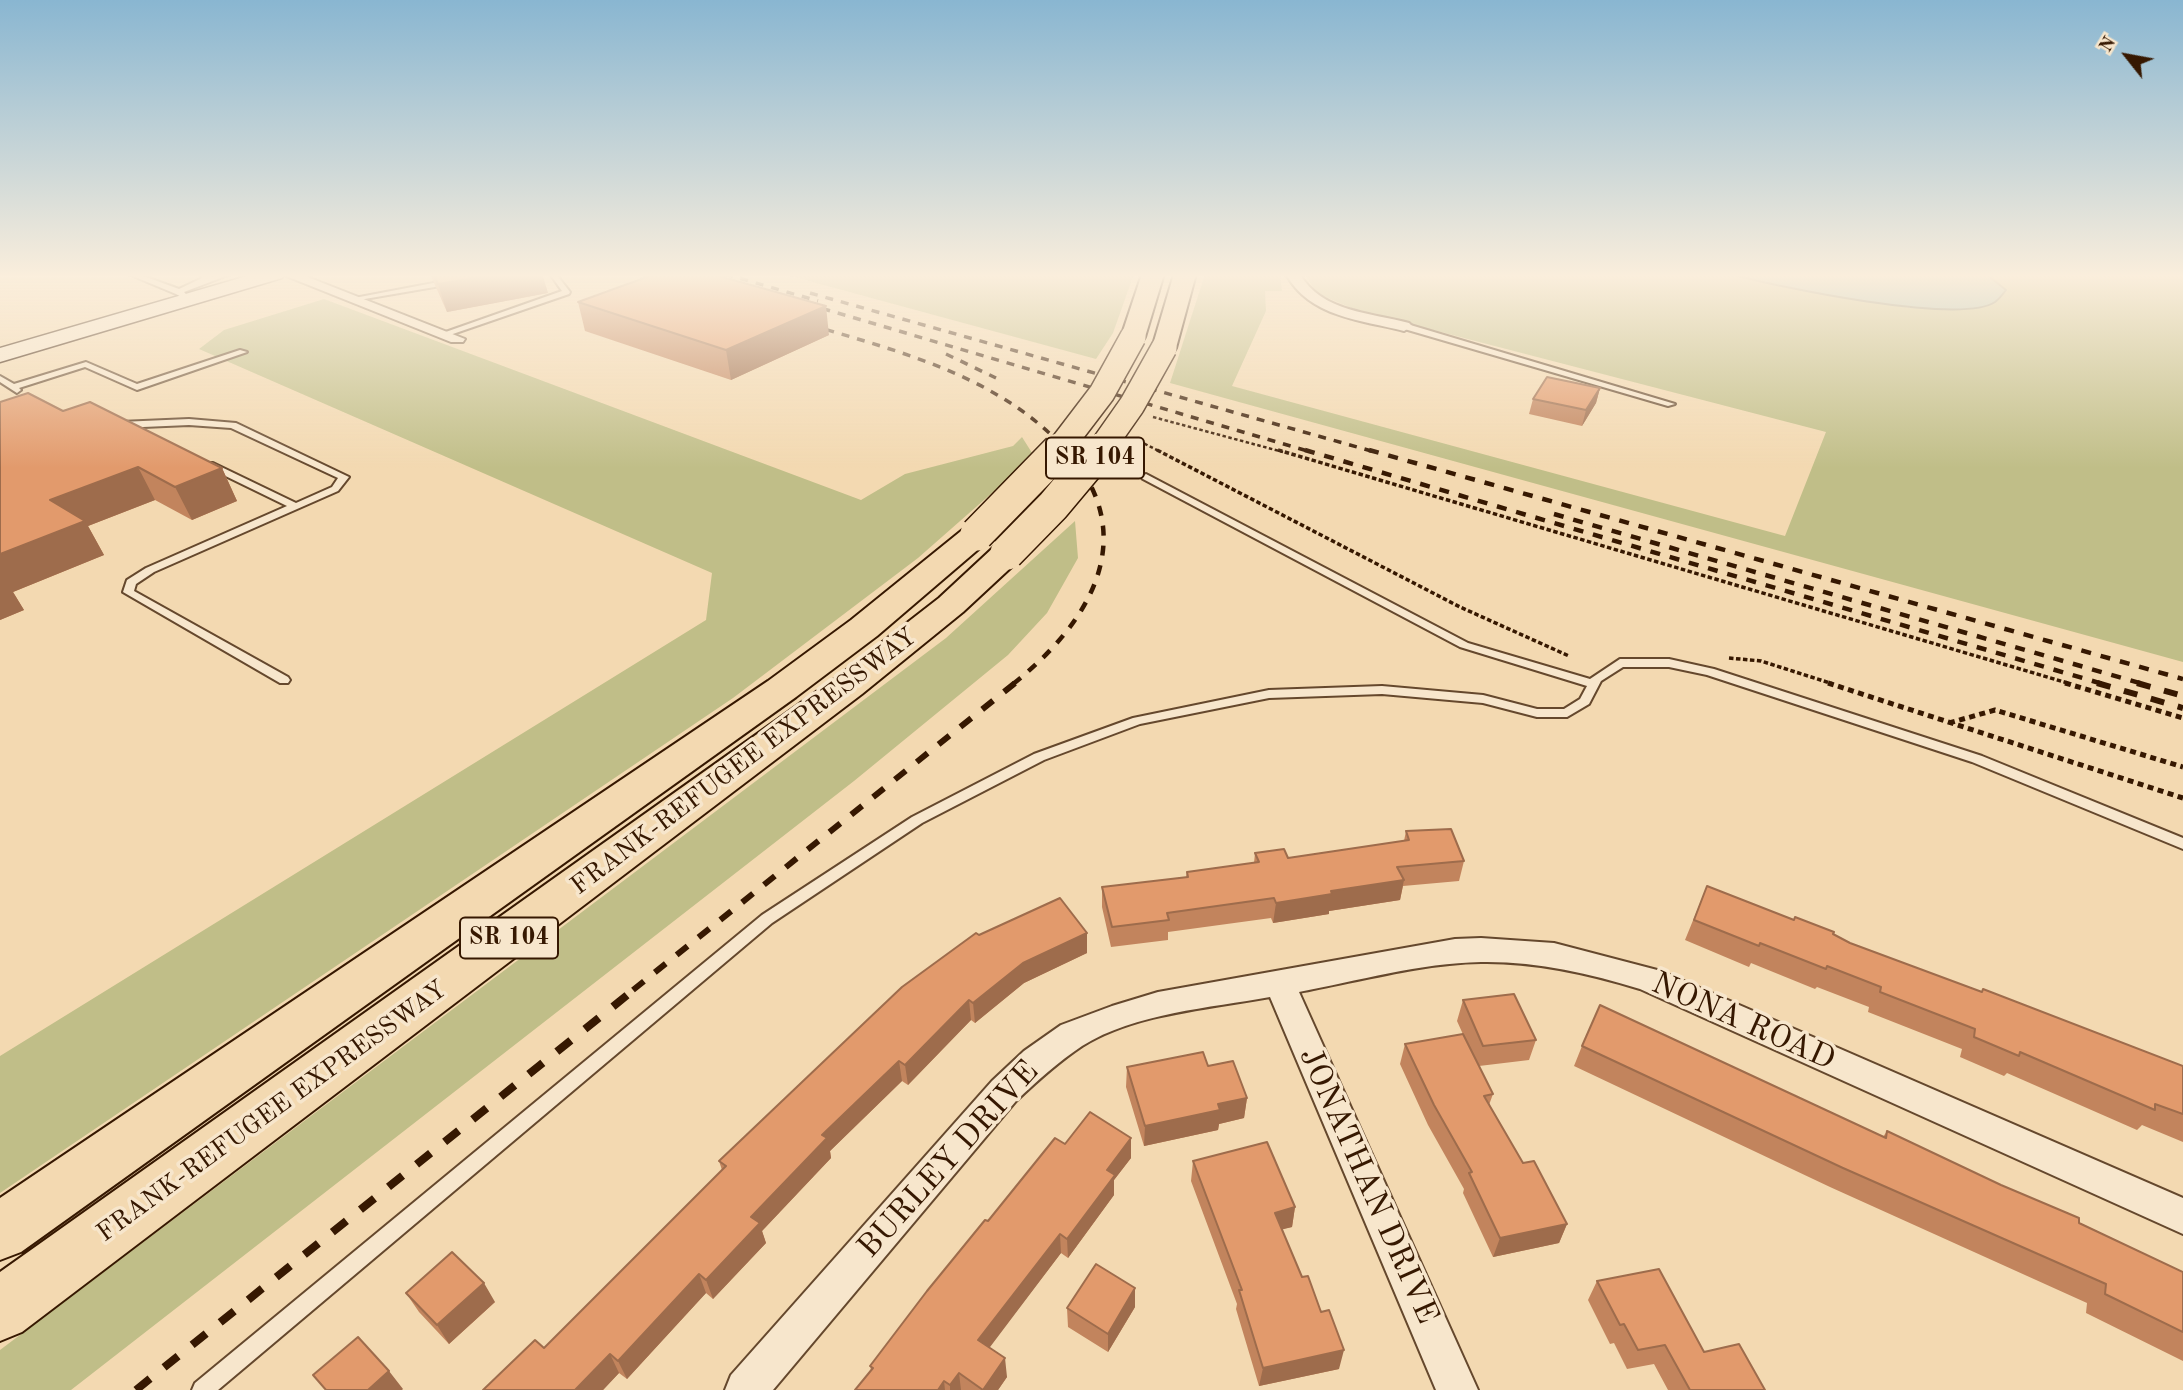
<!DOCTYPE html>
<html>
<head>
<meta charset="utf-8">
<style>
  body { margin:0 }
  #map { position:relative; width:2183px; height:1390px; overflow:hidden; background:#f3d9b1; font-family:"Old Standard TT",serif }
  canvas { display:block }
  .north { position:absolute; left:2092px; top:21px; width:70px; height:70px; -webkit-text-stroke:5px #f7e6cc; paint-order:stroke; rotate:301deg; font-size:19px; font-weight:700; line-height:28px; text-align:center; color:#361801 }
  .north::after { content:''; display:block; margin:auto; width:24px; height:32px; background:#361801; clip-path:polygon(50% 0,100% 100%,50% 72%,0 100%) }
</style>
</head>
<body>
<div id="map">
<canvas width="2183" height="1390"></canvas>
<div class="north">N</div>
</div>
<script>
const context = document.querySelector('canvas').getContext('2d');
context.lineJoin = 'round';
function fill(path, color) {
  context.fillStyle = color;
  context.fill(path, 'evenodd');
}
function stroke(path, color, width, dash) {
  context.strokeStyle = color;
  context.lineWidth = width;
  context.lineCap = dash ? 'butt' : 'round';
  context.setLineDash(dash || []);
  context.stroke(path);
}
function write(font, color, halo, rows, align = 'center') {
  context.font = font + ' "Old Standard TT",serif';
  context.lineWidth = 7;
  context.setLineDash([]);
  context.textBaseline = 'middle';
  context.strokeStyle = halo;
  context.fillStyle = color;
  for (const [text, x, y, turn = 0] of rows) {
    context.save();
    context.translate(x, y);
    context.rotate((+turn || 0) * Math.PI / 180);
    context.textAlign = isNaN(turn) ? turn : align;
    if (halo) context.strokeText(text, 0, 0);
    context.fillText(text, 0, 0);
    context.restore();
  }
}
const green = new Path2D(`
  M783,274H1134L1113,333L1096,359Z
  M1205,274H1280L1282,291H1265L1266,311L1232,386L1785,536L1826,432L1356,310L1316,293L1305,274H1732L1910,308L1966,309L1989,275L1986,274H2183V662L1170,383Z
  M324,299L861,500L905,474L1013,446L1022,437L1034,456L918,558L733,698L0,1193V1056L706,620L712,573L199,349L224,330Z
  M1075,521L1078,558L1047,613L1008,655L854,781L71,1390H0V1350L946,638Z`);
const water = new Path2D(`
  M1732,274H1986L2006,290C2003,294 1999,299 1995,302C1961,325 1775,287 1732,274Z`);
const pathFar2 = new Path2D(`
  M1153,417L1283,452
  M1139,441L1161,452`);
const pathFar1 = new Path2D(`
  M1157,450L1460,607L1569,656
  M1278,450L2071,684
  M1729,658L1761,661L1833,684`);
const path = new Path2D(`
  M1828,683L2183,798
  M2065,683L2183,718
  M1949,723L1995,710L2183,767`);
const lane = new Path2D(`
  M128,274H138L179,289L200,279L205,274H212L210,277L220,274H231L184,292L189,297L185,299L176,294Z
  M550,274H556L570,292L569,294L447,336L440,334L562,291Z
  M449,280H452V284L353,301L349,299Z
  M1401,324H1407L1675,404L1668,406L1401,328Z
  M240,350L247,352L137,390L85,367L19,388L21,390L17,393L0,382V376L14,384L86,362L137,384Z
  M189,419L236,423L349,477L338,491L154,572L136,584L134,591L288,677L290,680L288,683H280L123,592L127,580L146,568L287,506L207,467V463H213L296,503L332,487L338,478L231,428L189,425L120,428L116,425L120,422Z
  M1146,474L1468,643L1590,679L1620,659H1669L1714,669L1982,756L2183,838V849L1972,762L1707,675L1669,667H1623L1601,681L1589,704L1567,717H1537L1483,703L1382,694L1269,698L1140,724L1044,760L922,823L772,923L218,1390H192L195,1383L762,915L912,817L1034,754L1133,718L1269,690L1382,686L1483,695L1537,709H1564L1580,699L1587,686L1460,647L1143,479L1141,477Z`);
const street = new Path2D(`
  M281,274H300L465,339L463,342H451Z
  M1286,274H1300C1321,312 1372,313 1409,323L1412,326L1404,331C1361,320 1309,317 1286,274Z
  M1481,938L1554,943L1661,971L2183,1198V1234L1640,989C1588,973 1535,961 1481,962C1420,963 1358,981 1299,992L1478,1390H1436L1270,997C1210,1008 1135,1013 1082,1046C1058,1062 1037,1081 1016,1101L773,1390H725L731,1375L992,1081L1024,1051L1061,1025L1112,1006L1158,992L1455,939Z`);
const secondary = new Path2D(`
  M254,274H285L282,278L0,362V348Z`);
const highway = new Path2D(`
  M1142,274H1164L1145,337L1142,342H1124L1121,337Z
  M1174,274H1196L1176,348L1173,353H1155L1152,348Z
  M977,524L988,527L993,534L988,541L877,636L796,697L21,1252L0,1260V1198L768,681L851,620L966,527Z
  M1007,543L1019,546L1023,553L1019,560L963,612L862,694L22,1332L0,1341V1272L836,678L939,598L995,546Z`);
const railFar3 = new Path2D(`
  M725,274L818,301
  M810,293L1375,452
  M807,304L1311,452
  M811,325C904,353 1001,377 1068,452
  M946,354L996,378`);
const railFar2 = new Path2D(`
  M1305,450L2103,684
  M1369,450L2183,679
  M1554,514L2143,684
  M1013,684C1090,623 1143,536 1066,450`);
const railFar1 = new Path2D(`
  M2097,683L2183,708
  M2137,683L2183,696
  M633,990L1015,683`);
const rail = new Path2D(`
  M136,1390L636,988`);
const highwayBridgeFar1 = new Path2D(`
  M1057,452L1102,393L1133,337
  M1099,452L1132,405L1164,348`);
const highwayBridge = new Path2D(`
  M977,534L1059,450
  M1007,553L1053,506L1100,450`);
const wall = new Path2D(`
  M430,274H542L548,293L447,312Z
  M578,302L829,335L731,380L585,331Z
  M1600,388L1596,403L1582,426L1529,414L1533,399Z
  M0,402L63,411L222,468L237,501L192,520L155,500L88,526L104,555L13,592L24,610L0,620Z
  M1406,831L1464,861L1459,881L1403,886L1400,900L1329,911V914L1273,923L1271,918L1168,932V940L1111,947L1102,907V887L1186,877L1187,872L1254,863L1255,853L1288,858L1404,841Z
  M1707,886L1794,920L1795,917L1850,943L1981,992L1983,989L2183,1066V1142L2142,1125L2137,1130L2007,1073L2004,1076L1960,1057L1962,1049L1868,1012L1869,1007L1817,987L1815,989L1751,963L1749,967L1685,940Z
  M979,935L1087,953L1024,983L975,1023L971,1020L908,1085L902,1081L830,1151L831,1158L762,1231L766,1243L713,1299L706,1293L627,1379L619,1373L603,1390H483L544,1348L722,1170L719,1161Z
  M1463,1000L1536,1040L1529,1060L1479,1066L1493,1094L1489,1105L1523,1163L1567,1224L1559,1243L1493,1257L1463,1193L1464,1189L1428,1125L1400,1064L1405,1044L1466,1041L1457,1021Z
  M1582,1046L1883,1137L1887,1131L2183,1272V1361L2086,1313L2087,1303L1830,1187L1574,1066Z
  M1208,1066L1247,1098L1244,1118L1219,1124L1218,1130L1144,1146L1126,1087L1127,1067Z
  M1131,1138V1158L1114,1180V1195L1068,1258L1061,1253L989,1347L1007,1377L998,1390H855L871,1370L870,1366L988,1221L1065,1144Z
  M1193,1161L1295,1207L1292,1227L1282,1229L1339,1369L1259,1386L1236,1309L1237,1304L1191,1181Z
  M1597,1281L1704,1352L1765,1390H1668L1654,1364L1627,1369L1614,1343L1610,1344L1588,1300Z
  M406,1293L495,1302L449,1344L419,1312Z
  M1135,1307L1108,1352L1068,1327L1067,1308Z`);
const shadedWall = new Path2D(`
  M498,274H542L548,293L447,312L438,284Z
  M826,306L829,335L731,380L726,350Z
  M1600,388L1596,403L1582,426L1586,410Z
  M138,467L155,500L88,526L104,555L13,592L24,610L0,620V554L50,500Z
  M222,468L237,501L192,520L175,487Z
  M1404,880L1400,900L1329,911V914L1273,923L1276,903L1331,891Z
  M1087,933V953L1024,983L975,1023L973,1003L1023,963Z
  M969,1000L971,1020L908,1085L905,1065Z
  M899,1061L902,1081L830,1151L831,1158L762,1231L766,1243L713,1299L706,1280L751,1217L822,1135Z
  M1247,1098L1244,1118L1219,1124L1218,1130L1144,1146L1145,1126L1218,1104Z
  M1131,1138V1158L1114,1180V1195L1068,1258L1067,1239L1107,1170Z
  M1295,1207L1292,1227L1272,1232L1275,1213Z
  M1567,1224L1559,1243L1493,1257L1500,1238Z
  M1060,1234L1061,1253L981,1359L978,1340Z
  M699,1274L706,1293L627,1379L618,1361Z
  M484,1283L495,1302L449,1344L437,1325Z
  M1135,1288V1307L1108,1352V1334Z
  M1344,1350L1339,1369L1259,1386L1263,1368Z
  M610,1354L619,1373L603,1390H575Z
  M1005,1358L1007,1377L998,1390H983Z
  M389,1371L403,1389L402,1390H368Z
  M959,1373L961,1390H950V1385Z
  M944,1381L945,1390H938Z`);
const building = new Path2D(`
  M433,274H498L438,284Z
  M655,274H712L826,306L726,350L578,302Z
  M1547,377L1600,388L1586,410L1533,399Z
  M28,393L63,411L90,402L222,468L175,487L138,467L50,500L85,521L0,554V402Z
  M1451,829L1464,861L1397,867L1404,880L1331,891L1332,894L1276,903L1274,898L1167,913L1169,920L1112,927L1102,887L1188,877L1187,872L1259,862L1255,853L1284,849L1288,858L1409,840L1406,831Z
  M1707,886L1794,920L1795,917L1834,932L1833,934L1850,943L1982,992L1983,989L2183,1066V1114L2155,1104V1110L2020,1052L2019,1056L1974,1037L1975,1029L1880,992L1881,987L1827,966L1826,969L1760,943L1759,946L1694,920Z
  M1060,898L1087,933L1023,963L973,1003L969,1000L905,1065L899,1061L822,1135L827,1138L751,1217L760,1223L706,1280L699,1274L618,1361L610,1354L575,1390H483L535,1340L544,1348L726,1166L719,1161L902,987L976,933L979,935Z
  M1514,994L1536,1040L1483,1046L1463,1000Z
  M1600,1005L1886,1138L1887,1131L2001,1185L2079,1218V1223L2183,1272V1332L2105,1294L2106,1284L1843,1168L1582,1046Z
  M1463,1034L1493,1094L1484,1096L1523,1163L1534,1161L1567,1224L1500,1238L1469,1173L1472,1172L1434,1105L1405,1044Z
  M1203,1052L1208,1066L1233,1061L1247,1098L1218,1104L1220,1110L1145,1126L1127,1067Z
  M1090,1112L1131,1138L1107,1170L1115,1175L1067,1239L1060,1234L978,1340L1005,1358L983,1390L959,1373L950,1385L944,1381L938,1390H855L873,1368L870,1366L927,1291L985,1220L988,1221L1055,1138L1065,1144Z
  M1267,1142L1295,1207L1275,1213L1302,1277L1308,1276L1321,1312L1329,1310L1344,1350L1263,1368L1239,1290H1242L1193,1161Z
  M452,1252L484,1283L437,1325L406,1293Z
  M1096,1264L1135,1288L1108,1334L1067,1308Z
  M1659,1269L1704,1352L1739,1344L1765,1390H1690L1665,1345L1638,1350L1624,1324L1620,1325L1597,1281Z
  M358,1337L389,1371L368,1390H326L313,1375Z`);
const shields = [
  [1095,458,98],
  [509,938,98]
];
const shieldNames = [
  ["SR 104",1095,458],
  ["SR 104",509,938]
];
const streetNames = [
  ["FRANK-REFUGEE EXPRESSWAY",744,762,-37],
  ["FRANK-REFUGEE EXPRESSWAY",272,1112,-36]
];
const nearStreetnames = [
  ["NONA ROAD",1743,1022,24],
  ["BURLEY DRIVE",949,1160,-48],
  ["JONATHAN DRIVE",1368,1186,66]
];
fill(green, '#c0be88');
fill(water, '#9bbaae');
stroke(water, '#737969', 2);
stroke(lane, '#65482d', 4);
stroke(street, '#65482d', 4);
stroke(secondary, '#361801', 3);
stroke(highway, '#361801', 4);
stroke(pathFar2, '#361801', 2.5, [3.5, 2.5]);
stroke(pathFar1, '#361801', 3.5, [4.5, 2.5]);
stroke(path, '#361801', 5, [6, 4.5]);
fill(lane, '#f7e6cc');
fill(street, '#f7e6cc');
fill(secondary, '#f7e6cc');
fill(highway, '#f3d9b1');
stroke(railFar3, '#361801', 3.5, [8, 8]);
stroke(railFar2, '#361801', 4.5, [10, 10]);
stroke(railFar1, '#361801', 6, [14, 14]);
stroke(rail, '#361801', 8, [18, 18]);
stroke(highwayBridgeFar1, '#361801', 28, []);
stroke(highwayBridge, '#361801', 36, []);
stroke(highwayBridgeFar1, '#f3d9b1', 25);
stroke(highwayBridge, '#f3d9b1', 33);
fill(wall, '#c2845d');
fill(shadedWall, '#9e6c4c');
fill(building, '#e29a6c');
stroke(building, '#9e6c4c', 2);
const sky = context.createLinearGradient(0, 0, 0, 468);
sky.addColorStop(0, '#89b6d1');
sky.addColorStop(0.59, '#faeedc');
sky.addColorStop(1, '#faeedc00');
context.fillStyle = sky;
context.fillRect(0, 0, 2183, 468);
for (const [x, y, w] of shields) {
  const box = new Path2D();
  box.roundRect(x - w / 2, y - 20.5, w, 41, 5);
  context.fillStyle = '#f7e6cc';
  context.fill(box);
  stroke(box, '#361801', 2);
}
write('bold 24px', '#361801', null, shieldNames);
write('26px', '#361801', '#f7e6cc', streetNames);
write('32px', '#361801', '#f7e6cc', nearStreetnames);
</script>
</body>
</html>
